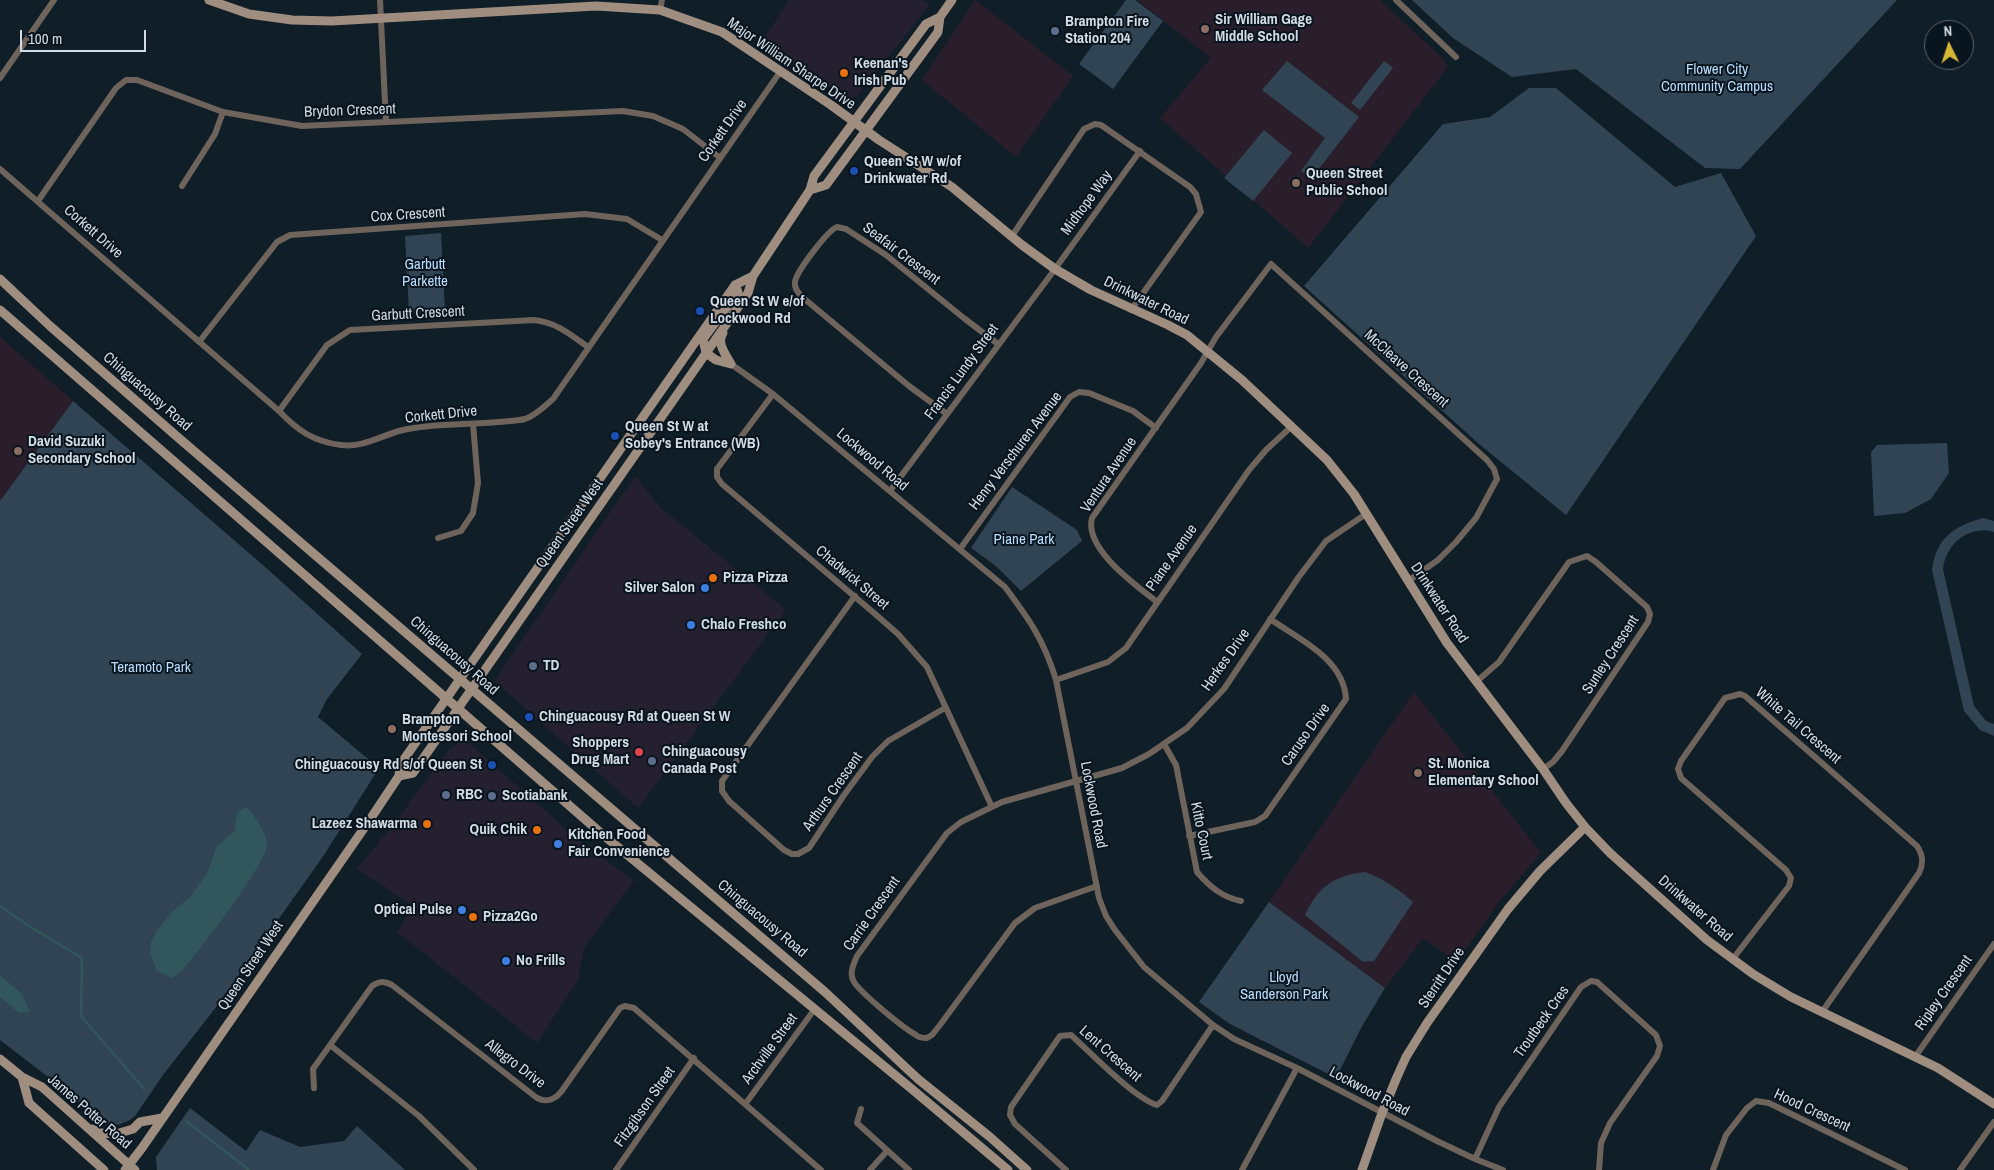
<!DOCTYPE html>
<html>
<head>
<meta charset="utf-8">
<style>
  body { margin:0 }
  #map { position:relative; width:1994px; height:1170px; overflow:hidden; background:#101e28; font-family:"Archivo Narrow",sans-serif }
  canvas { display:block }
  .north { position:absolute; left:1924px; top:20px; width:50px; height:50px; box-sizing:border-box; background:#08141e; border:1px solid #59646d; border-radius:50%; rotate:356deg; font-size:14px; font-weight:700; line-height:20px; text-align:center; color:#d3dce4 }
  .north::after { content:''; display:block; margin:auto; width:18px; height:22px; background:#d5b534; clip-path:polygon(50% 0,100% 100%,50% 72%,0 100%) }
  .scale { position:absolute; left:20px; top:30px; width:126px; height:22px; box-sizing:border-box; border:2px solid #d3dce4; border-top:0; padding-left:6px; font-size:15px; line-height:18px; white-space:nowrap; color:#d3dce4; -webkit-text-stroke:4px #08141e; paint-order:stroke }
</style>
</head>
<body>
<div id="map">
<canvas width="1994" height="1170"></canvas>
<div class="north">N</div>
<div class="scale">100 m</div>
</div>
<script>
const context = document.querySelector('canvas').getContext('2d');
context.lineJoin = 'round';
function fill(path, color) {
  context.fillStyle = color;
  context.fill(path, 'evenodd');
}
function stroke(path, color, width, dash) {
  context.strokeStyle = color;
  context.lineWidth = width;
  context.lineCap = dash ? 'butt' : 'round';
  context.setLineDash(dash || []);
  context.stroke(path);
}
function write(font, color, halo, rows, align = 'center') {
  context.font = font + ' "Archivo Narrow",sans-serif';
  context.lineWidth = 4;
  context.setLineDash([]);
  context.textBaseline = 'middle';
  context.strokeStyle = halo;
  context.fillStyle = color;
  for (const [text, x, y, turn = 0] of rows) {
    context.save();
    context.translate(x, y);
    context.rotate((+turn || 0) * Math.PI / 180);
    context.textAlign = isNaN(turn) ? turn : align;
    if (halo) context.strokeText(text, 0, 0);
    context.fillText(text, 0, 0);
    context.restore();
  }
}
const commercial = new Path2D(`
  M789,0H922L930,5L857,96L847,101L762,42Z
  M635,476L660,507L786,610L638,808L494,681Z
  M463,740L469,743L576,838L634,881L584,948L578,980L537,1043L397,932L413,906L357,869L393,825L450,748Z`);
const education = new Path2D(`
  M975,0L1073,76L1016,157L922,80Z
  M1137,0H1380L1442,58L1448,67L1308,248L1160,118L1211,58Z
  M0,337L73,401L0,501Z
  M1414,692L1541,853L1498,903L1457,962L1423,938L1385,988L1269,902Z`);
const green = new Path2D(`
  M1126,0H1135L1163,21L1113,89L1079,64Z
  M1412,0H1897L1740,169L1705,168L1576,69L1512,77L1453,38Z
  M1287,61L1359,117L1311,179L1301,171L1325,138L1262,90Z
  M1384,61L1393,68L1360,110L1351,103Z
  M1529,88H1556L1675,187L1721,173L1756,236L1566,515L1479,444L1304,286L1443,124L1490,117Z
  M1264,130L1292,153L1253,201L1224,178Z
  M441,233L445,311L409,313L405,236Z
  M73,401L264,566L362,654L327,699L318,717L379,768L324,855L217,1006L163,1075L135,1116L128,1121L118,1125H106L61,1087L0,1040V501Z
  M1947,443L1949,473L1931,499L1905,513L1874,516L1871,452L1877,445Z
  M1012,487L1077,530L1082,541L1021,591L996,566L971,548Z
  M1983,518L1994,521V532C1968,525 1946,544 1943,569L1974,706L1986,721L1994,724V736L1980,730L1964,711L1932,570C1936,538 1954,526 1983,518Z
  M1365,872C1384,879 1398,889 1413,902L1374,961L1363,962L1305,915C1319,886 1333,876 1365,872Z
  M1269,902L1385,988L1361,1028L1336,1078L1230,1024L1199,1002Z
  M190,1108L246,1151L260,1130L300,1147L344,1141L357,1126L405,1170H157L156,1157Z`);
const water = new Path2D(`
  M247,807C256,819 265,829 267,844C269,860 198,953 184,968C180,972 176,975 172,978L157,971L150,953L151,942L158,929L172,912L191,896L207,873L216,848L235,830L237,812Z
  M0,975L22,994L30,1012L19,1013L0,997Z`);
const stream = new Path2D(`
  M0,906L29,926L82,958L81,1016L144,1089
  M186,1121L249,1170`);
const street = new Path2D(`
  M380,0L386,122
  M1396,0L1456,57
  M660,10L662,0
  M0,78L54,0
  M0,169L279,411C297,430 314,442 341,445C363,448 382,435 403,430C433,423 468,425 498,422C507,421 517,421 525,419C535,416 545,406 553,399L780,72
  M182,186L215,134L223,112
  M38,201L116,88L126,80H137L223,112L302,126L623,111L653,116L683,129L719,157
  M1012,236L1084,129L1095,124L1101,125L1190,187L1196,194L1201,212L1131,310
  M199,342L277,242L290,235L585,214L627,219L662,240
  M731,364L773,394L1005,587C1029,619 1044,640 1056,680L1099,898L1106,916L1115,930L1144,967L1213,1025L1234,1039L1297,1068L1437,1141L1475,1159L1503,1170
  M773,394L717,469V477L722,484L874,613L898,634L927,667L992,807
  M279,411L327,345L350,330L534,320C556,322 571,335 588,347
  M947,414L909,386L801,296C798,292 794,288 795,282C796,272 828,230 837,227L846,229L886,255L965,319L998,344
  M890,491L1055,269L1140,151
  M438,538L461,531L473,513L478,483L473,424
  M960,549L1070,397L1079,392L1089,393L1133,411L1156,428
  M855,596L722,781V791L729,801L784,850L792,854H798L809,848L844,795L872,757L888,741L945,708
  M1157,602C1136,585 1084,549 1092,518L1201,363L1216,337L1271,264L1487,460L1494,469L1497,479L1476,518L1456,542L1438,560L1408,581
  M1056,680L1108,662L1126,648L1249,470L1266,450L1292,426
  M1476,682L1499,662L1569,562L1587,556L1596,562L1647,607L1650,614L1648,622L1562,751L1553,762L1543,769
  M1164,744L1176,765L1197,872C1210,887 1222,897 1241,901
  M1189,836L1255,822L1265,816L1346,699C1344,659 1299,639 1270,619
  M1097,886L1035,908L1015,923L940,1025L932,1035L927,1038C923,1038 919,1038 916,1035C903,1028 861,993 854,982C849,974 853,965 857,956L947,833L961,822L1002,802L1122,768L1149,754L1187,728L1224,689L1298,578L1326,541L1366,514
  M1732,960L1789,886L1791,878L1786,870L1681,778L1678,769L1681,761L1725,698L1740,694L1745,696L1917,846C1923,855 1924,863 1919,873L1822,1012
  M1915,1057L1994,944
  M314,1088L313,1069L330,1045
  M746,1103L814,1010
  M861,1109L857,1123L909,1170
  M1475,1159L1499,1107L1581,987L1591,981L1597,982L1656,1035L1660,1046L1657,1056L1610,1123L1601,1143L1599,1170
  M474,1170L419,1116L330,1045L372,986C379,981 384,981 392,985L537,1098C547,1103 554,1100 561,1092L620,1008L625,1006L634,1008L821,1170
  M616,1170L694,1058
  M870,1170L887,1151
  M1066,1170L1015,1124L1010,1115L1011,1107L1060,1036L1071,1035C1091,1053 1134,1098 1157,1105L1162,1101L1213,1025
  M1242,1170L1297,1068
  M1713,1170L1726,1135L1747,1108L1756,1101L1769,1103L1905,1170
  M1960,1170L1994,1122`);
const secondary = new Path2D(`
  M209,0L249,14L292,20L332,21L596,6L660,10L722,32L831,105L879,140L952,187L1022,245L1055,269L1091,290L1168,325L1187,335L1242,380L1327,460L1354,494L1447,643L1543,769L1566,803L1585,827L1610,853L1707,940L1753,974L1791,997L1938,1068L1994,1104
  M810,190L826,185L938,32L940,17
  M0,279L50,326L181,440L825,992L918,1079L990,1137L1027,1170
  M0,310L602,834L913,1090L1008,1170
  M723,333C716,343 726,355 731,364
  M731,364L716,360L706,353L703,339L738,292L735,285
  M399,776L413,773L748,293L753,276L810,190L814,176L926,24L940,17L952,0
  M0,1059L22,1077L42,1087L135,1170
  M22,1077L29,1103L104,1170
  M92,1129L101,1133L116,1134L133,1129L140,1122L162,1118
  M125,1170L142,1148L369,821L399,776L400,765L735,285L753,276
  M1362,1170L1382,1113L1397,1077L1406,1057L1427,1023L1508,909L1540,871L1585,827`);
const markers = [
  [1205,29,5,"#8d6e63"],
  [1055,31,5,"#5c6f8a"],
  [844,73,5,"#e8710a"],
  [854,171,5,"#1a4fb4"],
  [1296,183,5,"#8d6e63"],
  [700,311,5,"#1a4fb4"],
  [615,436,5,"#1a4fb4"],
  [18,451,5,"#8d6e63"],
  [713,578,5,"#e8710a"],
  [705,588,5,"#3f7fe0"],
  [691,625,5,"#3f7fe0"],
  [533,666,5,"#5c6f8a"],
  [529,717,5,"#1a4fb4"],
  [392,729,5,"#8d6e63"],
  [639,752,5,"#e0444e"],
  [652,761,5,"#5c6f8a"],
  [492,765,5,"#1a4fb4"],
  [1418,773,5,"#8d6e63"],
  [446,795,5,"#5c6f8a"],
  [492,796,5,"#5c6f8a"],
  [427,824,5,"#e8710a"],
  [537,830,5,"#e8710a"],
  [558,844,5,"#3f7fe0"],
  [462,910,5,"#3f7fe0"],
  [473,917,5,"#e8710a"],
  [506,961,5,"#3f7fe0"]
];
const poiNames = [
  ["Sir William Gage",1215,20],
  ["Middle School",1215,37],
  ["Brampton Fire",1065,22],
  ["Station 204",1065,39],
  ["Keenan's",854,64],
  ["Irish Pub",854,81],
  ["Queen St W w/of",864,162],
  ["Drinkwater Rd",864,179],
  ["Queen Street",1306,174],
  ["Public School",1306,191],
  ["Queen St W e/of",710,302],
  ["Lockwood Rd",710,319],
  ["Queen St W at",625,427],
  ["Sobey's Entrance (WB)",625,444],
  ["David Suzuki",28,442],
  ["Secondary School",28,459],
  ["Pizza Pizza",723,578],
  ["Silver Salon",695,588,"right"],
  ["Chalo Freshco",701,625],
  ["TD",543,666],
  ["Chinguacousy Rd at Queen St W",539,717],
  ["Brampton",402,720],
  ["Montessori School",402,737],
  ["Shoppers",629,743,"right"],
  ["Drug Mart",629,760,"right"],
  ["Chinguacousy",662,752],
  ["Canada Post",662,769],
  ["St. Monica",1428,764],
  ["Elementary School",1428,781],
  ["Chinguacousy Rd s/of Queen St",482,765,"right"],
  ["RBC",456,795],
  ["Scotiabank",502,796],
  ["Lazeez Shawarma",417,824,"right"],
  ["Quik Chik",527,830,"right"],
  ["Kitchen Food",568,835],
  ["Fair Convenience",568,852],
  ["Optical Pulse",452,910,"right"],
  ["Pizza2Go",483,917],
  ["No Frills",516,961]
];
const streetNames = [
  ["Major William Sharpe Drive",791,64,34],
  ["Brydon Crescent",350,111,-2],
  ["Corkett Drive",723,131,-55],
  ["Midhope Way",1087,203,-54],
  ["Cox Crescent",408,215,-4],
  ["Corkett Drive",93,232,41],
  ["Seafair Crescent",901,254,37],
  ["Drinkwater Road",1146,301,26],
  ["Garbutt Crescent",418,314,-3],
  ["McCleave Crescent",1406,369,42],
  ["Francis Lundy Street",962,372,-54],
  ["Chinguacousy Road",147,392,41],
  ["Corkett Drive",441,415,-6],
  ["Henry Verschuren Avenue",1016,451,-53],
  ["Lockwood Road",872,460,40],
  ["Ventura Avenue",1109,475,-56],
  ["Queen Street West",570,524,-55],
  ["Piane Avenue",1172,558,-55],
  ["Chadwick Street",852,578,40],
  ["Drinkwater Road",1439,603,57],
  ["Sunley Crescent",1611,655,-57],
  ["Chinguacousy Road",454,656,41],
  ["Herkes Drive",1226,660,-55],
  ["White Tail Crescent",1798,726,41],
  ["Caruso Drive",1306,735,-55],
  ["Arthurs Crescent",833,792,-55],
  ["Lockwood Road",1093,805,79],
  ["Kitto Court",1201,831,78],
  ["Drinkwater Road",1695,909,41],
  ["Carrie Crescent",872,914,-55],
  ["Chinguacousy Road",762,919,40],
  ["Queen Street West",251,966,-56],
  ["Sterritt Drive",1442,978,-56],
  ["Ripley Crescent",1944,993,-55],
  ["Troutbeck Cres",1542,1022,-55],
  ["Archville Street",770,1049,-54],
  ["Lent Crescent",1110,1054,41],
  ["Allegro Drive",515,1064,37],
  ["Lockwood Road",1369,1092,28],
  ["Fitzgibson Street",645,1107,-55],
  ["Hood Crescent",1812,1111,25],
  ["James Potter Road",89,1112,41]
];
const parkNames = [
  ["Flower City",1717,70],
  ["Community Campus",1717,87],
  ["Garbutt",425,265],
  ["Parkette",425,282],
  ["Piane Park",1024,540],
  ["Teramoto Park",151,668],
  ["Lloyd",1284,978],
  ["Sanderson Park",1284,995]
];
fill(commercial, '#242030');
fill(education, '#2b1e2b');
fill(green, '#314453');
fill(water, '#31565c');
stroke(stream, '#31565c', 2.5);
stroke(street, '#6f645b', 6);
stroke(secondary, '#9f8e7f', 9);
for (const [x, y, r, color] of markers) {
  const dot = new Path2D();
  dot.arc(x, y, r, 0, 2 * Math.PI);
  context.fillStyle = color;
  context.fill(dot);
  stroke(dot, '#08141e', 2);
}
write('bold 15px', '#d3dce4', '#08141e', poiNames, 'left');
write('15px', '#d3dce4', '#08141e', streetNames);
write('15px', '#badffe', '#08141e', parkNames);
</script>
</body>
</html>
